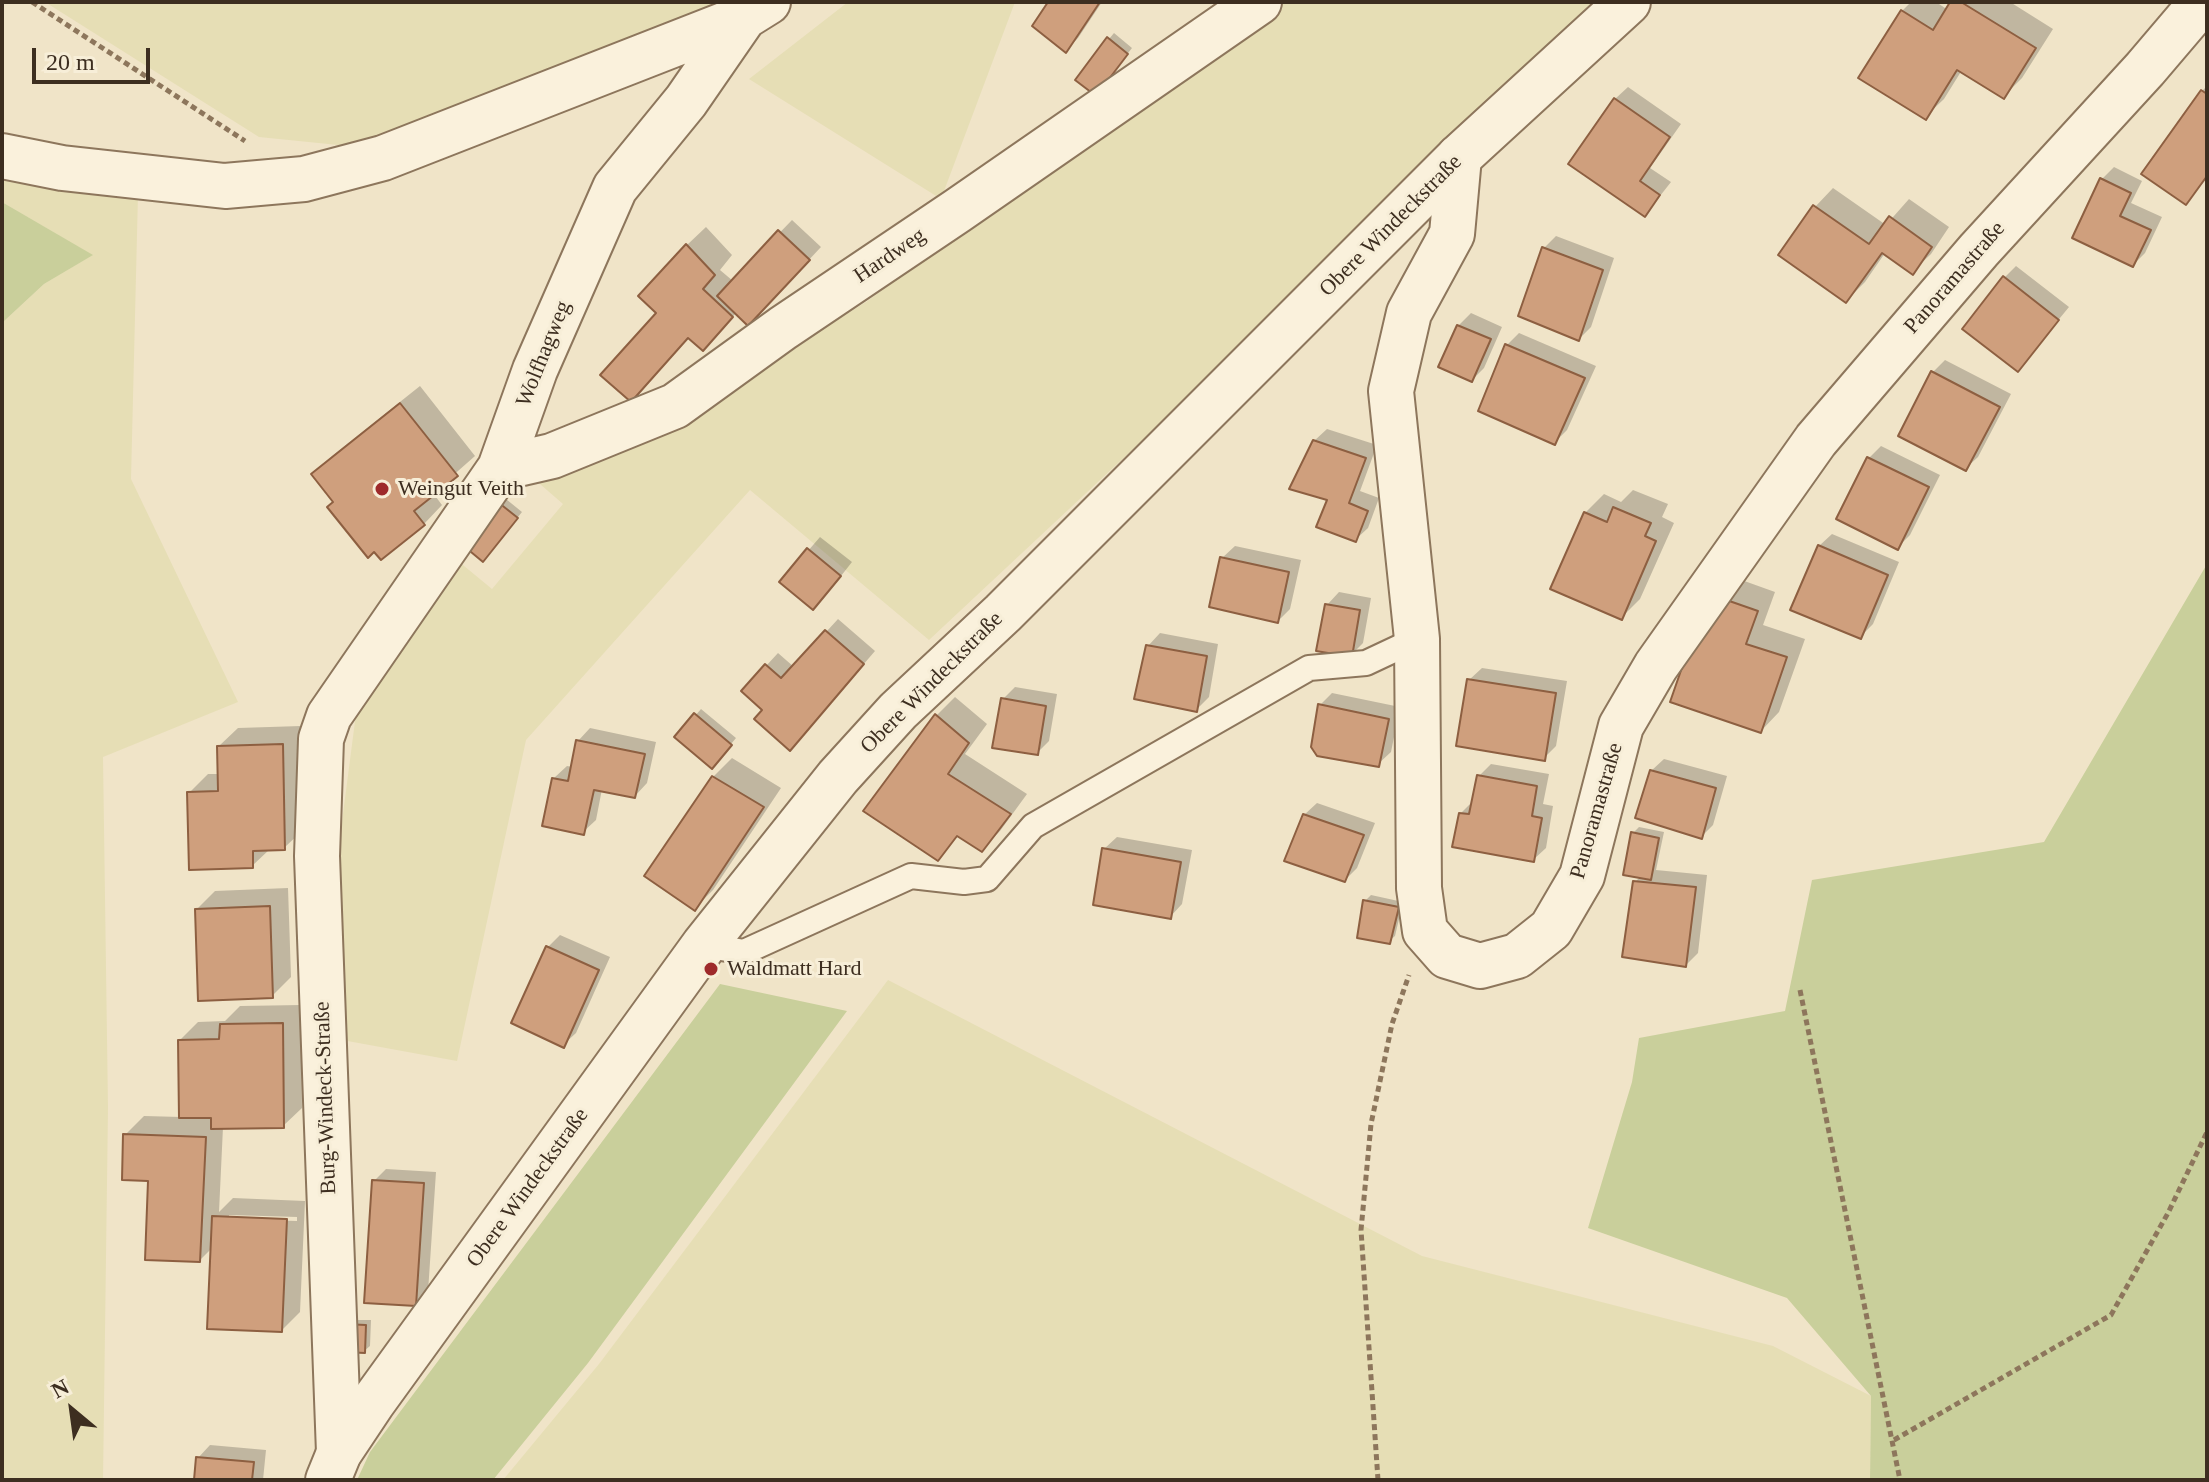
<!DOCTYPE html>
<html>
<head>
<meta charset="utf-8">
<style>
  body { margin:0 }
  #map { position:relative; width:2209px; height:1482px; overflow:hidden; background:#f0e4c8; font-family:Georgia,serif }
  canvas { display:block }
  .frame { position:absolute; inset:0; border:4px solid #3d2e20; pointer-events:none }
  .north { position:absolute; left:32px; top:1370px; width:80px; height:80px; -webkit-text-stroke:6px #f7eed8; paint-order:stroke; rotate:331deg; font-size:22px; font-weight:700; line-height:32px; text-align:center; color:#3d2e20 }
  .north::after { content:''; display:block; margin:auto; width:28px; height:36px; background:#3d2e20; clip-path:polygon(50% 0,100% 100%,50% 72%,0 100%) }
  .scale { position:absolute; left:32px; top:48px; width:118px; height:36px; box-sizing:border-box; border:4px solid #3d2e20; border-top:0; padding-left:10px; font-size:24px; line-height:28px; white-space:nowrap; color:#3d2e20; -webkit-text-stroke:6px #f7eed8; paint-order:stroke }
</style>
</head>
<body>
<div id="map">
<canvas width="2209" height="1482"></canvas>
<div class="frame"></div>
<div class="north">N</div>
<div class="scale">20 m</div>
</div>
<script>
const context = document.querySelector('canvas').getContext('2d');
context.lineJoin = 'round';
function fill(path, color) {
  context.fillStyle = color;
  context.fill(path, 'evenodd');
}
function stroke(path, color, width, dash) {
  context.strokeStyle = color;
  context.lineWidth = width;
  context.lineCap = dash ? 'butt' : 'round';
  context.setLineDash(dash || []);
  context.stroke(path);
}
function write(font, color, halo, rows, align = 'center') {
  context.font = font + ' Georgia,serif';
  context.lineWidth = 6;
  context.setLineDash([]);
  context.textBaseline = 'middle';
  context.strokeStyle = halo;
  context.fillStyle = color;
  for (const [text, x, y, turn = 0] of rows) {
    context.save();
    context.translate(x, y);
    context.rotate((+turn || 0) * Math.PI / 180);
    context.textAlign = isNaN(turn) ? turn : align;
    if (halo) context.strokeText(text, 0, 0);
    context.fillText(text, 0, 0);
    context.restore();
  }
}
const farmland = new Path2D(`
  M45,2H761L358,147L259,137Z
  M848,2H1015L941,199L749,79Z
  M1271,2H1611L929,640L750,490L526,740L457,1061L342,1040L332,899L361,675L452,556L492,589L563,504L525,471L679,417L866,302Z
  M2,179L138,194L131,479L238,702L103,757L108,1108L103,1480H2V323L44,284L92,255L2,202Z
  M888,980L1422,1256L1773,1346L1871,1396L1870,1480H503L599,1364Z`);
const green = new Path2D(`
  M2,202L93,255L44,284L2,323Z
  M2207,564V1480H1870L1871,1396L1787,1298L1588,1228L1632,1082L1639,1038L1785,1011L1812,880L2044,842Z
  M720,984L847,1011L588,1363L493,1480H357L370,1452Z`);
const shadow = new Path2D(`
  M1050,2H1102L1078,38L1066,50Z
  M1911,2H1936L1948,10L1953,2H2010L2053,29L2022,78L2004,96L1962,70L1944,99L1925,117L1902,11Z
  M1114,33L1132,48L1101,88L1109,39Z
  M2207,86V178L2186,203L2202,91Z
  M1628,87L1681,124L1650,168L1671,182L1645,215L1615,99Z
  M2114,167L2142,181L2131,203L2162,217L2145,253L2133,265L2102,179Z
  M1833,188L1886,225L1909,199L1949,227L1931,254L1912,272L1885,253L1865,282L1846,301L1815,207Z
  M792,220L821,247L761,311L737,312L721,330L658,313L687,245L706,227L732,255L720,270L733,281Z
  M1556,236L1614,258L1591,327L1579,339L1544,248Z
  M2016,266L2069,307L2018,369L2004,278Z
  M1471,313L1502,327L1484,368L1472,380L1458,326Z
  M1519,333L1596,366L1567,430L1555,442L1507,345Z
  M1945,360L2011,394L1978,457L1965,469L1933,372Z
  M420,386L475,456L433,493L442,505L424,524L381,557L314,474L332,456Z
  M1327,429L1377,445L1360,491L1379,498L1368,528L1355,540L1330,499L1314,441Z
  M1881,446L1940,475L1910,535L1898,547L1869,458Z
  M1633,490L1668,504L1662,517L1674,523L1640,599L1621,618L1585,513L1604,494L1621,502Z
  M501,495L522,512L488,554Z
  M1832,534L1899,562L1873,624L1860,637L1819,546Z
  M820,537L852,562L826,595L782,581Z
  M1235,546L1301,560L1290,609L1278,621L1222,558Z
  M1736,578L1775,592L1763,625L1805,639L1779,712L1761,731L1672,701Z
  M1339,592L1371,598L1363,643L1351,655L1327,605Z
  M838,619L875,651L802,736L765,710L766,666L778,653L794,667Z
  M1160,633L1218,644L1209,697L1196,710L1148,646Z
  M1482,668L1567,681L1556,746L1544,758L1469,680Z
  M1015,687L1057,694L1049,741L1037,753L1003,699Z
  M1332,693L1400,707L1391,752L1378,764L1320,705Z
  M955,697L987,724L965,754L1027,794L1000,831L982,850L959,835L938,858L866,810L937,715Z
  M701,709L736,738L717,761L677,737Z
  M301,726L303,830L284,848L270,849L252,866L189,793L208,774H220L219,746L238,728Z
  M590,728L656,742L647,783L635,796L602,789L596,820L583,832L554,778L567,766L573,767L578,741Z
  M732,758L781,788L713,890L695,908L713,777Z
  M1664,759L1727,776L1713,825L1701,837L1651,771Z
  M1491,764L1549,774L1543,804L1553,806L1546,848L1533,860L1460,814L1473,801L1479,776Z
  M1317,803L1375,823L1357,868L1345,880L1304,815Z
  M1639,827L1664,832L1656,870L1707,875L1698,953L1686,965L1635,882L1641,876L1633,833Z
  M1117,837L1192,850L1182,904L1170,917L1104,849Z
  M288,888L291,977L272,996L197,909L215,891Z
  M1371,895L1403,902L1395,936L1389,941L1365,901Z
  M560,935L610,957L576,1033L563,1045L513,1022L548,947Z
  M301,1005L302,1108L283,1126L223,1127L219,1212L233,1198L305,1201L300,1312L282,1330L213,1247L200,1260L125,1135L144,1116L181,1117L180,1040L198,1022L225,1021L240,1006ZM229,1215L297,1217V1221L229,1219Z
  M386,1169L436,1172L428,1292L415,1304L374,1181Z
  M351,1320H371L370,1346L364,1351Z
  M210,1445L266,1450L263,1480H196L198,1458Z`);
const building = new Path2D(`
  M1048,2H1100L1066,53L1032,26Z
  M1950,2H1961L2036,48L2004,99L1957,70L1926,120L1858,78L1901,10L1933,30Z
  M1107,37L1128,54L1096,96L1075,80Z
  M2201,90L2207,94V176L2186,205L2141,174Z
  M1614,98L1670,137L1640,181L1660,195L1645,217L1568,164Z
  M2100,178L2131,193L2120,216L2151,230L2133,267L2072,238Z
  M1813,205L1869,244L1889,216L1932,247L1913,275L1882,253L1846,303L1778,255Z
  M778,230L810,260L748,326L717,296Z
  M686,244L715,275L703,289L733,317L703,351L688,338L631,402L600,375L656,313L638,296Z
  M1542,247L1603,270L1579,341L1518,316Z
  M2003,276L2059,320L2018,372L1962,329Z
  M1457,325L1491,339L1472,382L1438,367Z
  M1505,344L1585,378L1555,445L1478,411Z
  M1931,371L2000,407L1966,471L1898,436Z
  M400,403L458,476L414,511L425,525L381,560L374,552L368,558L327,507L333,502L311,474Z
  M1313,440L1366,458L1349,503L1368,511L1356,542L1316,527L1327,500L1289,489Z
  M1867,457L1929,487L1898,550L1836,519Z
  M494,499L518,518L483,562L459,542Z
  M1613,507L1651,523L1645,536L1656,541L1622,620L1550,589L1584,512L1607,522Z
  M1818,545L1888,575L1861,639L1790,610Z
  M807,548L841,576L813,610L779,582Z
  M1220,557L1289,572L1278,623L1209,607Z
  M1715,596L1758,611L1746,644L1787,657L1761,733L1670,702L1694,633Z
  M1325,604L1360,610L1352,657L1316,651Z
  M825,630L864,664L790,751L754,719L762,710L741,691L765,664L781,678Z
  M1146,645L1207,656L1197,712L1134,699Z
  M1467,679L1556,693L1545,761L1456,746Z
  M1001,698L1046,706L1038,755L992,748Z
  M1318,704L1389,719L1379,767L1317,756L1311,747Z
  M694,713L732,745L712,769L674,737Z
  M935,714L969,743L948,774L1011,814L982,852L957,836L938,861L863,811Z
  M576,740L645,754L635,798L594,790L584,835L542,826L552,778L568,781Z
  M283,744L285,850L253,851V868L189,870L187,792L218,791L217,746Z
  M1650,770L1716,788L1702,839L1635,818Z
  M1477,775L1537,786L1532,816L1542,818L1534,862L1452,847L1459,813L1469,814Z
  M712,776L764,807L695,911L644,876Z
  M1303,814L1364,835L1345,882L1284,861Z
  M1631,832L1659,838L1651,880L1623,875Z
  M1102,848L1181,862L1171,919L1093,905Z
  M1633,881L1696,887L1686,967L1622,957Z
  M1363,900L1399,907L1390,944L1357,938Z
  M270,906L273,998L198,1001L195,909Z
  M546,946L599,970L564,1048L511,1023Z
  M283,1023L284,1128L211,1129V1118H179L178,1040L219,1039L220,1024Z
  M123,1134L206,1137L200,1262L145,1260L148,1181L122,1180Z
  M372,1180L424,1183L416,1306L364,1303Z
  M212,1216L287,1219L282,1332L207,1329Z
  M343,1324L366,1325L365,1353L342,1352Z
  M196,1457L254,1462L252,1480H194Z`);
const path = new Path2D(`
  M32,2L245,141
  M1800,990L1900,1480
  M1894,1440L2111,1315L2168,1213L2207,1132
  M1378,1480L1361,1230L1371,1124L1392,1024L1409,975`);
const service = new Path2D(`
  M704,945L744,952L911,876L964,882L987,879L1033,826L1309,668L1366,663L1417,639`);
const minor = new Path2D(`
  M2,156L62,168L225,186L304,179L383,158L744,17
  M1459,157L1452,234L1409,313L1391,391L1417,639L1419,888L1425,931L1447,956L1480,966L1517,956L1551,929L1582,876L1621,726L1656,666L1816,440L1979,250L2145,69L2202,2
  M500,468L552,456L675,406L783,328L957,211L1259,2
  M339,1453L317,856L321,739L329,716L500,468L535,370L615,188L686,101L744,17L768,2`);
const tertiary = new Path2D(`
  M328,1480L339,1453L373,1402L704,945L838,777L898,711L1003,613L1459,157L1628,2`);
const markers = [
  [382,489,8,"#9e2a2b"],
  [711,969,8,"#9e2a2b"]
];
const streetNames = [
  ["Obere Windeckstraße",1391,226,-45],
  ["Hardweg",890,256,-34],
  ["Panoramastraße",1955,278,-49],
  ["Wolfhagweg",544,354,-68],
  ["Obere Windeckstraße",932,683,-45],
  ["Panoramastraße",1597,811,-74],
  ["Burg-Windeck-Straße",326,1098,-92],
  ["Obere Windeckstraße",528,1188,-54]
];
const poiNames = [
  ["Weingut Veith",398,489],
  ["Waldmatt Hard",727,969]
];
fill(farmland, '#e6deb5');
fill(green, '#c9cf9b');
fill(shadow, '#0003');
fill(building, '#cf9f7d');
stroke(building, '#8d5f41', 2);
stroke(service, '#8d765c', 28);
stroke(minor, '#8d765c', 48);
stroke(tertiary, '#8d765c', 48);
stroke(path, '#8d765c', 5, [6, 4]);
stroke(service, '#faf1dc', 24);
stroke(minor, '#faf1dc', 44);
stroke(tertiary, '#faf1dc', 44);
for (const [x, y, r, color] of markers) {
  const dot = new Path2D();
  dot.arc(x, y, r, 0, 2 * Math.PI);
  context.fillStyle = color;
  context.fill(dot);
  stroke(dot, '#f7eed8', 3);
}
write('22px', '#3d2e20', '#f7eed8', streetNames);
write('22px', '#3d2e20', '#f7eed8', poiNames, 'left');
</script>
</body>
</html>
